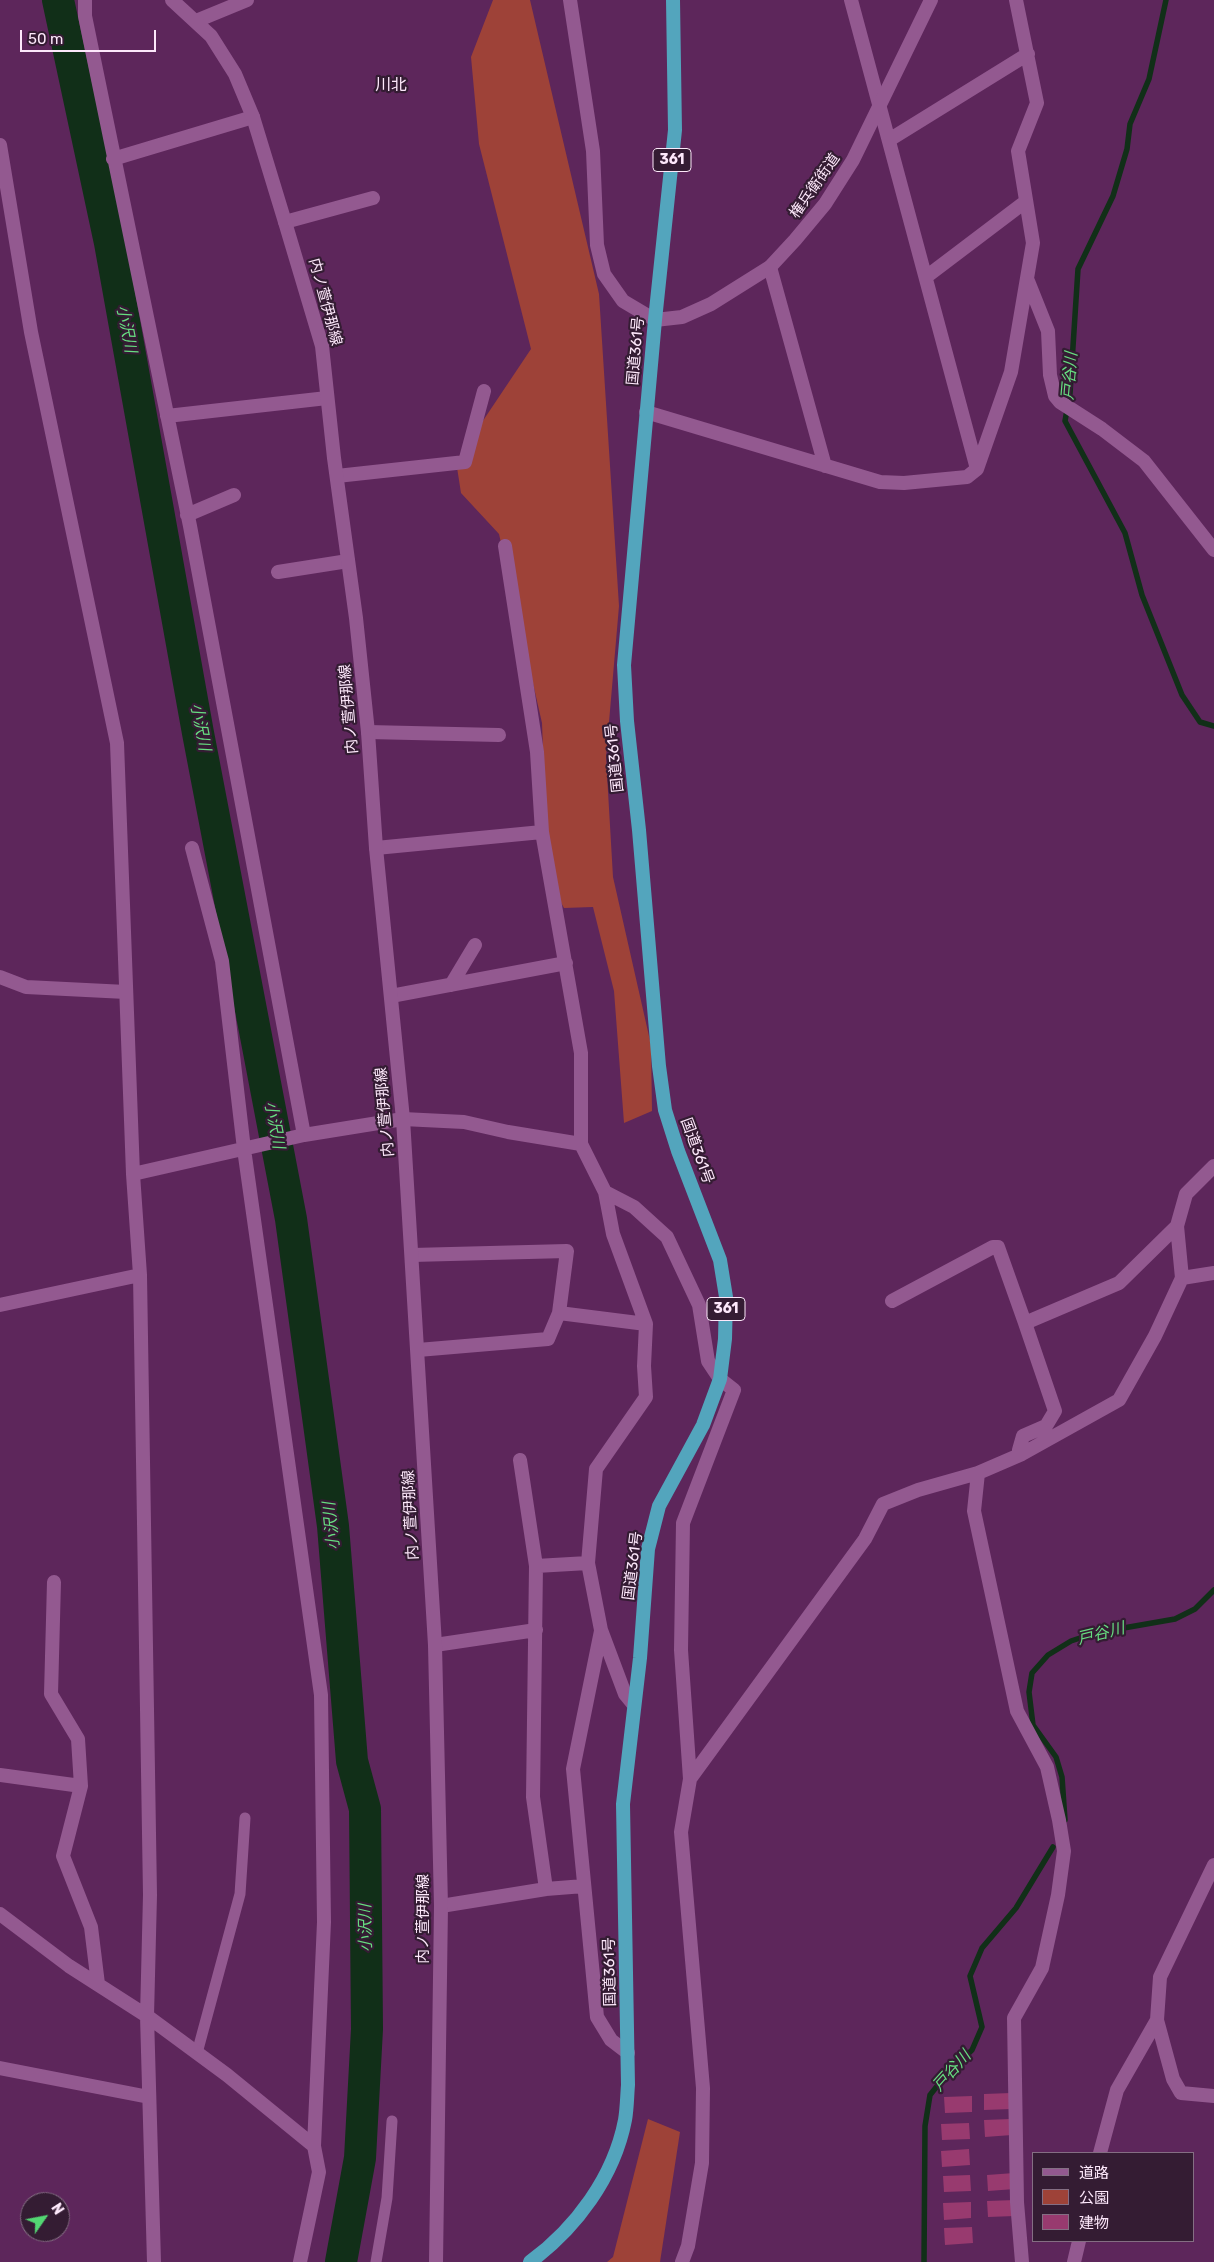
<!DOCTYPE html>
<html>
<head>
<meta charset="utf-8">
<style>
  body { margin:0 }
  #map { position:relative; width:1214px; height:2262px; overflow:hidden; background:#5d265b; font-family:Rubik,"Noto Sans JP",sans-serif }
  canvas { display:block }
  .legend { position:absolute; left:1032px; top:2152px; width:162px; height:90px; box-sizing:border-box; background:#341c33; border:1px solid #846e83; margin:0; padding:6px 9px; list-style:none; font-size:15px; color:#fde8fb }
  .legend li { display:flex; align-items:center; gap:10px; height:25px }
  .legend b { width:25px; border:1px solid #846e83 }
  .north { position:absolute; left:20px; top:2192px; width:50px; height:50px; box-sizing:border-box; background:#341c33; border:1px solid #846e83; border-radius:50%; rotate:57deg; font-size:14px; font-weight:700; line-height:20px; text-align:center; color:#fde8fb }
  .north::after { content:''; display:block; margin:auto; width:18px; height:22px; background:#53d673; clip-path:polygon(50% 0,100% 100%,50% 72%,0 100%) }
  .scale { position:absolute; left:20px; top:30px; width:136px; height:22px; box-sizing:border-box; border:2px solid #fde8fb; border-top:0; padding-left:6px; font-size:15px; line-height:18px; white-space:nowrap; color:#fde8fb; -webkit-text-stroke:4px #341c33; paint-order:stroke }
</style>
</head>
<body>
<div id="map">
<canvas width="1214" height="2262"></canvas>
<ul class="legend">
<li><b style="height:6px;background:#935990"></b>道路</li>
<li><b style="height:14px;background:#9e4238"></b>公園</li>
<li><b style="height:14px;background:#983a6f"></b>建物</li>
</ul>
<div class="north">N</div>
<div class="scale">50 m</div>
</div>
<script>
const context = document.querySelector('canvas').getContext('2d');
context.lineJoin = 'round';
function fill(path, color) {
  context.fillStyle = color;
  context.fill(path, 'evenodd');
}
function stroke(path, color, width, dash) {
  context.strokeStyle = color;
  context.lineWidth = width;
  context.lineCap = dash ? 'butt' : 'round';
  context.setLineDash(dash || []);
  context.stroke(path);
}
function write(font, color, halo, rows, align = 'center') {
  context.font = font + ' Rubik,"Noto Sans JP",sans-serif';
  context.lineWidth = 4.5;
  context.setLineDash([]);
  context.textBaseline = 'middle';
  context.strokeStyle = halo;
  context.fillStyle = color;
  for (const [text, x, y, turn = 0] of rows) {
    context.save();
    context.translate(x, y);
    context.rotate((+turn || 0) * Math.PI / 180);
    context.textAlign = isNaN(turn) ? turn : align;
    if (halo) context.strokeText(text, 0, 0);
    context.fillText(text, 0, 0);
    context.restore();
  }
}
const green = new Path2D(`
  M493,0H530L599,294L619,606L606,757L613,877L651,1045L652,1111L624,1123L614,991L593,907L564,908L548,879L542,723L499,534L461,493L456,461L531,349L479,144L471,57Z
  M648,2119L680,2132L660,2262H607L613,2257Z`);
const stream = new Path2D(`
  M1166,0L1149,79L1130,124L1127,149L1113,196L1078,269L1070,393L1065,421L1125,533L1142,595L1182,695L1200,722L1214,726
  M1065,1820L1062,1777L1056,1757L1033,1725L1029,1692L1032,1673L1048,1655L1071,1641L1095,1633L1175,1619L1195,1609L1214,1590
  M924,2262L925,2126L930,2095L946,2075L972,2050L982,2027L970,1976L982,1948L1016,1908L1053,1847`);
const river = new Path2D(`
  M58,0L110,243L198,733L291,1219L333,1526L352,1761L365,1809L367,2029L360,2158L341,2262`);
const building = new Path2D(`
  M1011,2093L1012,2109L984,2110V2094Z
  M972,2096V2112L945,2113L944,2097Z
  M1011,2119L1012,2135L985,2137L984,2120Z
  M969,2123L970,2139L942,2140L941,2124Z
  M969,2149L970,2165L942,2167L941,2151Z
  M1014,2173L1015,2189L988,2191L987,2175Z
  M970,2175L971,2191L944,2192L943,2176Z
  M1015,2200V2216L988,2217L987,2201Z
  M971,2202V2218L944,2220L943,2203Z
  M972,2227L973,2243L945,2245L944,2228Z`);
const service = new Path2D(`
  M197,2053L240,1894L245,1818
  M376,2262L387,2198L392,2121`);
const minor = new Path2D(`
  M85,0V16L190,526L304,1135
  M851,0L977,469
  M196,21L247,0
  M889,140L1028,54
  M0,145L31,332L117,743L133,1174L140,1275L150,1895L147,2016L154,2262
  M113,159L253,117
  M285,222L373,198
  M770,267L825,466
  M926,277L1025,202
  M1028,281L1048,331L1050,375L1055,396L1060,402L1102,429L1144,461L1214,550
  M646,412L880,482L904,483L967,477L977,469L1011,372L1033,243L1018,151L1037,103L1016,0
  M167,416L327,398
  M337,476L465,462L484,391
  M187,515L234,495
  M505,546L537,752L542,832L581,1053V1144
  M278,572L348,561
  M368,732L499,735
  M192,848L222,961L244,1149L321,1695L324,1922L314,2146L319,2172L300,2262
  M376,848L542,832
  M0,977L26,987L126,992
  M451,985L475,945
  M391,996L566,963
  M133,1174L304,1135L403,1119L464,1122L508,1132L581,1144L605,1192L634,1207L667,1237L699,1305L708,1361L720,1379L734,1390L683,1523L681,1650L690,1779L681,1832L703,2088L702,2163L688,2246L682,2262
  M605,1192L613,1234L646,1324L644,1366L646,1397L596,1469L588,1563L601,1630L625,1694L634,1705
  M412,1255L567,1251L559,1313L646,1324
  M1182,1278L1214,1273
  M892,1301L993,1247H998L1025,1323
  M0,1305L140,1275
  M418,1350L548,1339L559,1313
  M1022,1454L1019,1450L1023,1436L1046,1426L1055,1411L1025,1323L1119,1283L1177,1226
  M520,1460L536,1566L533,1797L546,1889
  M978,1473L974,1511L1017,1711L1047,1767L1059,1820L1064,1851L1058,1895L1042,1968L1014,2018L1017,2202L1022,2262
  M536,1566L588,1563
  M54,1582L51,1694L78,1739L81,1786L63,1856L91,1927L98,1984
  M601,1631L573,1769L597,2017L611,2040L628,2053
  M435,1645L536,1630
  M0,1775L81,1786
  M690,1779L865,1539L883,1504L918,1490L978,1473L1022,1454L1119,1400L1155,1336L1182,1278L1177,1226L1186,1194L1214,1166
  M441,1906L546,1889L584,1886
  M0,1914L69,1966L147,2016L227,2075L314,2146
  M1157,2020L1173,2079L1181,2093L1214,2096
  M0,2068L149,2097
  M1100,2153L1117,2090L1157,2020L1160,1977L1214,1865
  M1074,2262L1079,2241`);
const tertiary = new Path2D(`
  M570,0L593,151L597,245L604,274L623,301L655,320L682,317L711,304L770,267L795,240L825,204L853,160L931,0`);
const secondary = new Path2D(`
  M172,0L211,36L235,74L253,117L285,222L322,346L334,458L356,618L368,732L376,848L403,1119L435,1645L441,1906L436,2262`);
const trunk = new Path2D(`
  M530,2262C576,2228 614,2177 625,2120C627,2109 627,2097 628,2085L623,1804L640,1658L648,1549L659,1506L703,1425L720,1379L725,1339L726,1297L720,1260L678,1151L665,1110L659,1066L639,830L627,721L624,665L655,320L675,130L673,0`);
const shields = [
  [672,160,38],
  [726,1309,38]
];
const shieldNames = [
  ["361",672,160],
  ["361",726,1309]
];
const streetNames = [
  ["権兵衛街道",815,186,-55],
  ["内ノ萱伊那線",325,302,75],
  ["国道361号",636,351,-85],
  ["内ノ萱伊那線",349,709,-95],
  ["国道361号",615,758,-96],
  ["内ノ萱伊那線",385,1112,-95],
  ["国道361号",697,1151,70],
  ["内ノ萱伊那線",411,1515,-93],
  ["国道361号",633,1566,-83],
  ["内ノ萱伊那線",424,1919,-90],
  ["国道361号",610,1972,-91]
];
const neighbourhoodNames = [
  ["川北",391,85]
];
const waterNames = [
  ["小沢川",126,329,79],
  ["戸谷川",1070,376,-85],
  ["小沢川",200,727,79],
  ["小沢川",274,1125,79],
  ["小沢川",332,1526,-96],
  ["戸谷川",1101,1634,-14],
  ["小沢川",366,1928,-91],
  ["戸谷川",952,2071,-48]
];
fill(green, '#9e4238');
stroke(stream, '#112f18', 5.5);
stroke(river, '#112f18', 32);
fill(building, '#983a6f');
stroke(service, '#935990', 11);
stroke(minor, '#935990', 14);
stroke(tertiary, '#935990', 14);
stroke(secondary, '#935990', 14);
stroke(trunk, '#53a5bd', 14);
for (const [x, y, w] of shields) {
  const box = new Path2D();
  box.roundRect(x - w / 2, y - 11.5, w, 23, 4);
  context.fillStyle = '#341c33';
  context.fill(box);
  stroke(box, '#fde8fb', 1);
}
write('bold 14px', '#fde8fb', null, shieldNames);
write('15px', '#fde8fb', '#341c33', streetNames);
write('16px', '#fde8fb', '#341c33', neighbourhoodNames);
write('italic 16px', '#67de81', '#341c33', waterNames);
</script>
</body>
</html>
